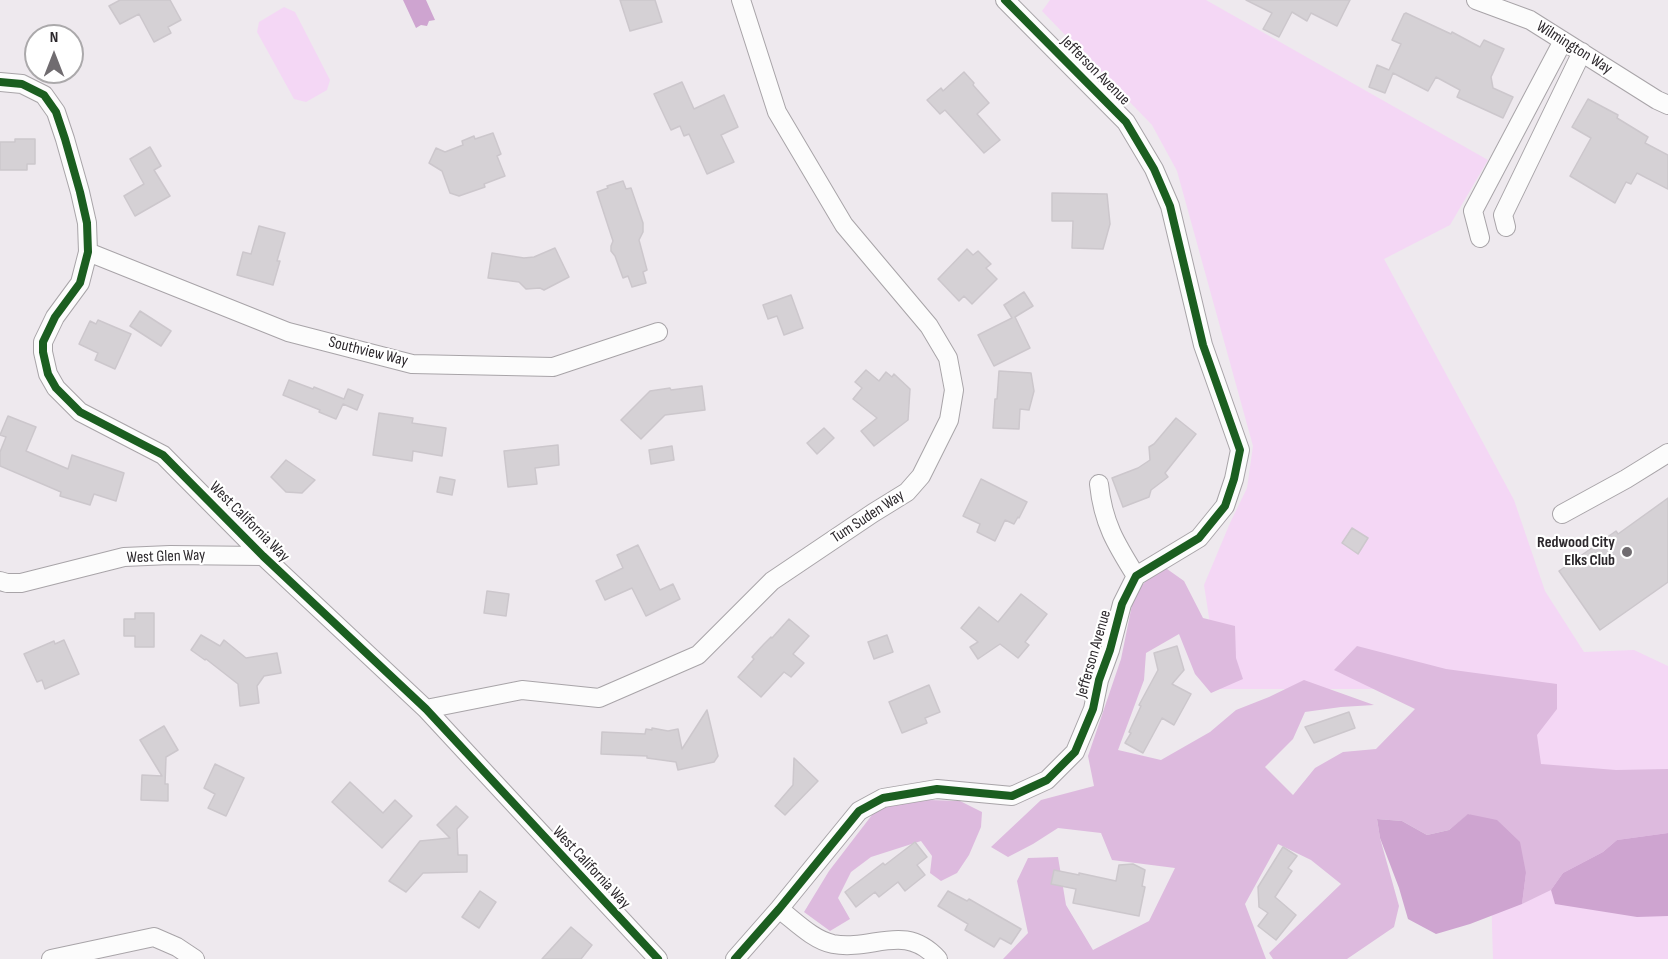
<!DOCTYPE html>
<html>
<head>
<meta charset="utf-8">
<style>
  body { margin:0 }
  #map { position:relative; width:1668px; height:959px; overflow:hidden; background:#eee9ee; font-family:"Sofia Sans Condensed",sans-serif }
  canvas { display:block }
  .north { position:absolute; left:24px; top:24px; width:60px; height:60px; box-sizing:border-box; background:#fff; border:2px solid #aba9ab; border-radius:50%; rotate:0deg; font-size:16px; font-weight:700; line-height:24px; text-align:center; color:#2c282c }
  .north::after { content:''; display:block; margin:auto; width:21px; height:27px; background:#706c70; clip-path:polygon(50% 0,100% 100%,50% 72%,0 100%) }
</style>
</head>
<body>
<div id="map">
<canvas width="1668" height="959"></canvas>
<div class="north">N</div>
</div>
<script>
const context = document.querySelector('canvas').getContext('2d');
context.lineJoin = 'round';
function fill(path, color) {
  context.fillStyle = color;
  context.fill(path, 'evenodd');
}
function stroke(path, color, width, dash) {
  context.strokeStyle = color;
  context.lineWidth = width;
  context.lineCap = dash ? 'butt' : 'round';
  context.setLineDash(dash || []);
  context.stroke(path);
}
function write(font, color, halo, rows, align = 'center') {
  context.font = font + ' "Sofia Sans Condensed",sans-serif';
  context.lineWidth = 4.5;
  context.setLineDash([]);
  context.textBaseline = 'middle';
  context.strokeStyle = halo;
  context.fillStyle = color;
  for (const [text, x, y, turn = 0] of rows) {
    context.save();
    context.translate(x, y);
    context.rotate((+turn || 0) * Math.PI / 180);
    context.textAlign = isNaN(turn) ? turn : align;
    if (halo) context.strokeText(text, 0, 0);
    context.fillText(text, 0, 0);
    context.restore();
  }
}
const green = new Path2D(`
  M1050,0H1206L1488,160L1450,225L1384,259L1514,500L1545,591L1584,652L1634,650L1668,666V959H1493L1485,689H1220L1204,585L1230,523L1247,488L1253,446L1177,171L1152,125L1042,11Z
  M284,7L295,12L330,80L327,90L306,102L294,99L257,32L259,22Z`);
const forest = new Path2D(`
  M1160,564L1184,581L1203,618L1235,626L1236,658L1243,679L1211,693L1195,674L1179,634L1146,653L1144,680L1118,750L1161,760L1210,732L1236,710L1269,697L1304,680L1374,705L1341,707L1305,712L1293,739L1265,767L1293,795L1315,768L1343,752L1376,749L1415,709L1334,670L1357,646L1446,669L1557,684V709L1537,735L1541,764L1616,770L1668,769V833L1617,840L1603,852L1563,873L1551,890L1522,904L1526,873L1469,814L1449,830L1427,835L1402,821L1377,819L1380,838L1399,906L1394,927L1347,959H1273L1269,953L1341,884L1311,860L1278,844L1245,904L1266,959H1003L1028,933L1017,881L1028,858L1058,857L1066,905L1093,950L1149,921L1175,868L1112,860L1101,833L1058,828L1033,844L1008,857L991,847L1041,800L1094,786L1088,756L1121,659L1134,595Z
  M929,800L960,801L982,812L981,827L969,855L957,873L941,881L930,873L932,856L921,841L871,857L851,872L838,898L850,919L830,931L804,912L829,871L875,811L897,801Z`);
const water = new Path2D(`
  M403,0H426L435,20L429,21L427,26L421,25L416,28Z
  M1468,814L1497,820L1520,842L1526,873L1522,904L1470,924L1436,934L1408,919L1399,888L1380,838L1377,819L1402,821L1427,835L1449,830Z
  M1668,833V916L1637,917L1555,904L1551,890L1563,873L1603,852L1617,840Z`);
const building = new Path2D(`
  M120,0H170L181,20L168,27L171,33L154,42L139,14L120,24L109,6Z
  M620,0H655L662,22L630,31Z
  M1246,0H1350L1337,26L1311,13L1307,21L1292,12L1279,37L1263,29L1272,13Z
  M1406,13L1451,34L1452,32L1480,47L1484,40L1504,49L1491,77L1493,88L1513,97L1503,118L1457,97L1460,90L1436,77L1428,91L1393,73L1385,93L1369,87L1377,65L1389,70L1401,44L1392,40L1404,14Z
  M964,72L974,83L973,85L989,103L977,114L1000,140L984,153L945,110L940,114L927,100L941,88L943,91Z
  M682,82L694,109L724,95L738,127L721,135L734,162L707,174L689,134L684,136L680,126L671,130L654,94Z
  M1588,99L1618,115L1617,118L1648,137L1645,143L1668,155V189L1637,173L1631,184L1626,182L1615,203L1570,176L1591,138L1572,127Z
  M493,133L501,154L497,156L505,176L484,184L485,187L459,196L450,193L442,171L429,163L436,148L445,152L463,145L462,141L474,136L475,139Z
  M15,139H35V164H27V170H0V142H15Z
  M150,147L161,166L154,170L170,196L135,216L124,196L144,184L130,159Z
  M623,181L626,189L631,188L643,223V232L639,240L647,270L643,272L646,283L632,287L628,276L623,278L615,256L611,251V246L613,241L597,192L608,188L607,186Z
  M1052,193L1107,194L1110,224L1103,249L1072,248L1073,221H1052Z
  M259,226L285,233L277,261H280L273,285L237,275L243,252L251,254Z
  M555,248L569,277L544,290L540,288L526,289L519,282L488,278L492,253L524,258L534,257Z
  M967,249L973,255L978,251L991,264L986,268L997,279L972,304L964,296L959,301L938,279Z
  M1024,292L1033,306L1015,317L1030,348L994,366L978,335L1012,318L1004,305Z
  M791,295L803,328L784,335L777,316L768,319L763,305Z
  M140,311L171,331L161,346L130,326Z
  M98,320L131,334L115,369L95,360L98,353L79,344L90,321L96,324Z
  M866,370L879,381L886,372L892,377L894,374L910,389L908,420L874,446L861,431L877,418L853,399L862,388L855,382Z
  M999,371L1031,373L1034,391L1029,410L1020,409L1019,429L993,428L995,399H997Z
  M289,380L313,389L314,387L344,399L348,389L363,395L357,410L343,404L336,419L319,412L320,410L283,395Z
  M702,386L705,410L665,415L641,439L621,420L650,391L670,388L671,390Z
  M379,413L413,418L412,423L446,428L442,456L413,451L412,461L373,455Z
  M8,416L36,427L26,451L68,469L72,455L124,473L116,501L94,494L90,505L60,496L61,492L0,466V452L6,437L0,435Z
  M1176,418L1196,434L1165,473L1168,477L1151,490L1149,497L1123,507L1112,478L1138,468L1150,460L1149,447L1154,444Z
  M824,428L834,438L817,454L807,443Z
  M558,445L559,465L535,468L537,484L508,487L504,451Z
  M672,446L674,460L651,464L649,450Z
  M286,460L315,480L302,493L286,492L271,477Z
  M440,477L455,480L452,495L437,492Z
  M981,479L1027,502L1019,518L1018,517L1014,524L1005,520L995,541L977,532L980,524L963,516Z
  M1668,498V582L1600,630L1559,571L1616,531L1618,534Z
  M1352,528L1368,538L1358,554L1342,543Z
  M638,545L660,590L673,584L680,599L646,616L632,588L605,600L596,581L623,568L617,555Z
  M487,591L509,594L506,616L484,613Z
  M1021,594L1047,614L1025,642L1029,645L1018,658L1000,644L978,659L970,647L978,642L961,628L979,607L998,622Z
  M135,613H154V647H135V636H124V619H135Z
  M789,619L809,636L793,654L804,663L791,677L784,672L761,697L738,677L754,659L752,657L764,644L771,637L772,638Z
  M201,635L220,646L224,640L246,658L277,653L281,673L264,676L257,686L259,703L240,706L238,684L206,659L205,660L191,650Z
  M887,635L893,652L874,659L868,642Z
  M64,640L79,674L45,689L42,680L37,682L24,654L54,641L55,644Z
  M1177,646L1184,670L1172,684L1191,694L1174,725L1162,718L1143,753L1125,743L1131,733L1129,732L1141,706L1139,705L1158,670L1154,653Z
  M929,685L940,712L925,718L927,723L902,733L889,702Z
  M707,710L718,756L714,762L678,770L676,762L647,758V756L601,754L602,732L645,734L646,729L652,730V728L668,731L678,729L682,749Z
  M1349,712L1355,728L1314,743L1305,727Z
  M164,726L178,750L166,757L165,784H168V801L141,800L142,775L162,776L140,740Z
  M794,758L818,781L785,815L775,806L793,785Z
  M215,764L244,778L226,816L208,808L215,794L204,788Z
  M350,782L383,813L395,800L412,816L382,848L332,802Z
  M456,806L468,817L457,829L458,855H467V872L423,873L406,892L389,881L420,841L450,838L437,825Z
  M915,842L927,857L917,865L925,875L905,891L898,882L879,897L875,892L856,907L845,892L883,863L885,865Z
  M1283,847L1297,856L1288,868L1292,871L1275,897L1296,915L1276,940L1258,926L1268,913L1259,907L1258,887Z
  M1133,864L1145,870L1142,886L1145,887L1139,916L1073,903L1076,889L1051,884L1054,870L1079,875V873L1116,881L1119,865Z
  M480,891L496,902L479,928L462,917Z
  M948,891L967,901L969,899L1021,929L1011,944L1000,938L994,947L965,930L968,924L938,906Z
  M571,927L592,945L581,959H542Z`);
const minor = new Path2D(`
  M1476,0L1530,20L1657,100L1668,105
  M0,82L22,84L44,95L56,112L65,139L80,192L87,223L88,252L80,283L55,317L43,342V352L48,374L56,388L80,412L163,455L263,556L426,709L658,959
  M1506,227L1503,215L1582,52
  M1480,238L1473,211L1563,41
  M88,252L288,332L412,364L553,367L658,332
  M1099,484C1103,523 1116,544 1136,576
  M1562,514L1626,479L1668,453
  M0,581L7,583H21L124,557L170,555L263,556
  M426,709L522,690L599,698L698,655L772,581L873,513L907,492L921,476L949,420L954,390L948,358L929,326L844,225L777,112L741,0
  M779,909C795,921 813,940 833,944C874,951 904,922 938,959
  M51,959L154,937L177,947L195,959
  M735,959L779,909L859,811L883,798L937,789L1012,796L1047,780L1075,752L1093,709L1099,680L1110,650L1122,604L1136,576L1199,538L1225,506L1234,479L1240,450L1203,345L1170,206L1154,169L1126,122L1005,0`);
const cycleway = new Path2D(`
  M0,82L22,84L44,95L56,112L65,139L80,192L87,223L88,252L80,283L55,317L43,342V352L48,374L56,388L80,412L163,455L263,556L426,709L658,959
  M735,959L779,909L859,811L883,798L937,789L1012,796L1047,780L1075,752L1093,709L1099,680L1110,650L1122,604L1136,576L1199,538L1225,506L1234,479L1240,450L1203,345L1170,206L1154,169L1126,122L1005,0`);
const markers = [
  [1627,552,6,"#706c70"]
];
const streetNames = [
  ["Wilmington Way",1574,48,32],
  ["Jefferson Avenue",1095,71,45],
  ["Southview Way",368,352,14],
  ["Tum Suden Way",868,517,-33],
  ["West California Way",249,522,45],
  ["West Glen Way",166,557,-2],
  ["Jefferson Avenue",1094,654,-74],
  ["West California Way",591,868,47]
];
const poiNames = [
  ["Redwood City",1615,543],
  ["Elks Club",1615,561]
];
fill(green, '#f4d7f5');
fill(forest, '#ddbade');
fill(water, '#cea4d0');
fill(building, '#d5d1d5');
stroke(building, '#ccc7cc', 1.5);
stroke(minor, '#a8a4a8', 20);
stroke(minor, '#fcfcfc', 18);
stroke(cycleway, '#1b5e20', 8);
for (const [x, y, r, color] of markers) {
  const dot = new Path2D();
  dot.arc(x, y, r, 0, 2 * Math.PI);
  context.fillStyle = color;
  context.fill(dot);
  stroke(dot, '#fff', 2);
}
write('16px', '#2c282c', '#fff', streetNames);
write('bold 16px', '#2c282c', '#fff', poiNames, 'right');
</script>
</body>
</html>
